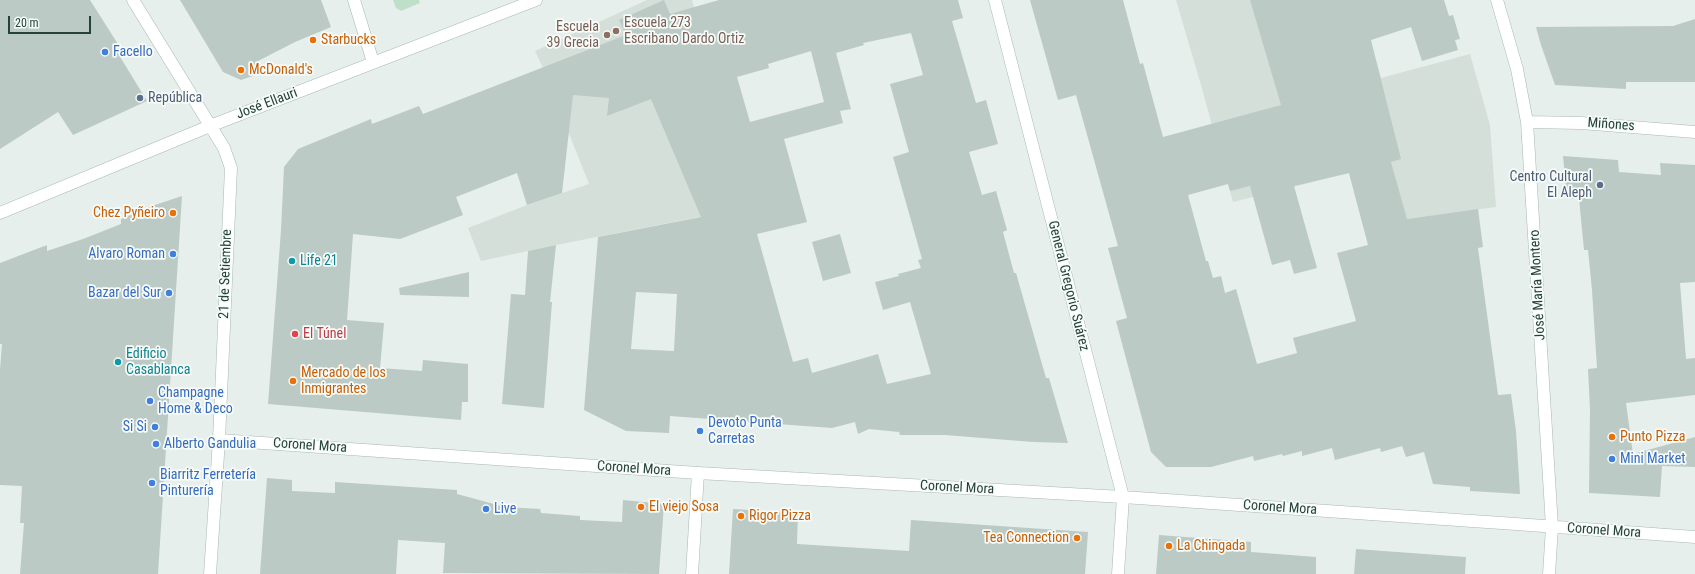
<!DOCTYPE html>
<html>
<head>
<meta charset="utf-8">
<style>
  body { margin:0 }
  #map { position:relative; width:1695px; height:574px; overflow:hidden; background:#e6efeb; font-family:"Roboto Condensed",sans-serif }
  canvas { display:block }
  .scale { position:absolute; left:8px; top:16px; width:83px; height:18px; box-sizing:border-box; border:2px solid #24423a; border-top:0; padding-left:5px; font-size:12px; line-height:14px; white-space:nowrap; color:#24423a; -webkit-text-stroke:3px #f7fbf9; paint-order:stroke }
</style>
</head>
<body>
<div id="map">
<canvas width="1695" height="574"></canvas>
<div class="scale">20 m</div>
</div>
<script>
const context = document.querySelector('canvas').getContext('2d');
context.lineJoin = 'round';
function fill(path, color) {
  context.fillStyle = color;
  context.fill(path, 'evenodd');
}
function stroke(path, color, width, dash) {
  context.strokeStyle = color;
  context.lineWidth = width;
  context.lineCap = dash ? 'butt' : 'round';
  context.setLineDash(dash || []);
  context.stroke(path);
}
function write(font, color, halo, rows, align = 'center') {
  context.font = font + ' "Roboto Condensed",sans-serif';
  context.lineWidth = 3.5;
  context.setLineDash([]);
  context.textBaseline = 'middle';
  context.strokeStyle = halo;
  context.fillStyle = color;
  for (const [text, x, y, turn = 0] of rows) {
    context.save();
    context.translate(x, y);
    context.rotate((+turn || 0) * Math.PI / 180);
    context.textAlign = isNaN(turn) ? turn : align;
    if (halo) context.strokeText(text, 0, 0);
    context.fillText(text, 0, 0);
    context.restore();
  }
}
const built = new Path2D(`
  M647,0H692L750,207L556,245L481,261L468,228L527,205L589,184L543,68L535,51Z
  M1176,0H1358L1381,78L1470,54L1490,125L1496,207L1363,225L1349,173L1233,202L1201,85Z`);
const green = new Path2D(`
  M393,0H419L420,3L401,11L396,8Z`);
const building = new Path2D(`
  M0,0H90L123,52L119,55L147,101L73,135L58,112L0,149Z
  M180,0H321L331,27L295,42L258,61L264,72L241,80L223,72Z
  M664,0L670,14L719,0H958L963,18L952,21L976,103L986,100L998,144L969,152L982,195L996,191L1007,230L1003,232L1014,273H1016L1046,378H1049L1068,443L1033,442L945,435H900L899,432L869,429L858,434L855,422L832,428L670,416L669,433L626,431L584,410L598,237L701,217L651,99L607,116L609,98L573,95L562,193L527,205L517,173L456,197L463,215L400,239L353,234L347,320L384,323L380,368L422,371L423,360L468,364V402H462L461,420L268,404L281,230L284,167L298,149L371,119L372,124L419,106L423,114L626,35L619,20ZM911,33L923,75L890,84L909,152L893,157L922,259L918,260L921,268L898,274L899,276L875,282L883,310L910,302L931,374L887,384L878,354L812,373L808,358L793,362L757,234L807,222L784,139L843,123L840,111L851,109L836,53L864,45L863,43ZM811,51L824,102L750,122L737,77L769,68L768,64ZM636,292L677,294L674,351L631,349Z
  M1030,0H1123L1140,64L1143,63L1163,137L1281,105L1250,0H1444L1449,16L1453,15L1460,39L1455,40L1458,50L1422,61L1411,27L1371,40L1401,159L1391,162L1407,219L1478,209L1483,247L1478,248L1498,395L1511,394L1516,431L1520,494L1470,491V487L1433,484L1424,452L1406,457L1402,446L1381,452L1380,448L1335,460L1332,448L1302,456V451L1283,456L1282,454L1254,461L1253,456L1211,467H1166L1151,452L1116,321L1127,318L1108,248L1118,246L1076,95L1058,100ZM1349,173L1368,245L1337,253L1356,321L1293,338L1297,353L1257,364L1236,289L1225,293L1221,276L1213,278L1208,261H1206L1188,195L1228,184L1230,191L1250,186L1272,265L1290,260L1294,274L1317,268L1294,186Z
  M1695,19V82H1626V89L1555,85L1541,45L1536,27L1673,26Z
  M1563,156L1618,160L1619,172L1661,175L1660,163L1695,165V282L1680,283L1686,359L1695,358V395L1626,403L1633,454L1695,437V467L1662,466L1660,497L1589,493L1590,410L1588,369L1597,368L1592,290L1588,250H1584L1579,198L1567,199Z
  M182,196L158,574H20L24,523H20L22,486L0,485V370L2,344H0V263L47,245V251L83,239L121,224V219L155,205Z
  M840,234L851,273L823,281L812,242Z
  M556,245L550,302H552L544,408L502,404L511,294L525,295L528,251Z
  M469,272V297L400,295L399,288Z
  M267,478L292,480V491L335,493V482L457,490V494L505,507L540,509L541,513L580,516V520L622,522L623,500L664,504L659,574L443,573L445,543L398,540L396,574H260Z
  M733,509L798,513L797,544L909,551L911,520L1088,532L1085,574H729Z
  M1159,535L1251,542V552L1316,557V574H1156Z
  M1356,549L1466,557L1465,574H1354Z`);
const minor = new Path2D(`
  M133,0L224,148L231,168L219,440L210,574
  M354,0L373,62
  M995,0L1123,497L1118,574
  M1497,0L1517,69L1527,122L1552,527L1549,574
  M1527,122L1581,123L1695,132
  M0,213L210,126L536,0
  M219,440L698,473L1123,497L1516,524L1695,537
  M692,574L698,473`);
const markers = [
  [616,31,4,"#8d6e63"],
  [607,35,4,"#8d6e63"],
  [313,40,4,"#e8710a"],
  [105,52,4,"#3f7fe0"],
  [241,70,4,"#e8710a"],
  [140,98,4,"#5c6f8a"],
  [1600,185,4,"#5c6f8a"],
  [173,213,4,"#e8710a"],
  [173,254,4,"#3f7fe0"],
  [292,261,4,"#0f9aa8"],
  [169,293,4,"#3f7fe0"],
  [295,334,4,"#e0444e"],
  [118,362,4,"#0f9aa8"],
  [293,381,4,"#e8710a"],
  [150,401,4,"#3f7fe0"],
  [155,427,4,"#3f7fe0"],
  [700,431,4,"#3f7fe0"],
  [1612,437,4,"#e8710a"],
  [156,444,4,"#3f7fe0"],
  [1612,459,4,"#3f7fe0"],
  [152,483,4,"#3f7fe0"],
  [641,507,4,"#e8710a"],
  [486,509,4,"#3f7fe0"],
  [741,516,4,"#e8710a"],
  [1077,538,4,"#e8710a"],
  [1169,546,4,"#e8710a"]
];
const educationNames = [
  ["Escuela 273",624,23],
  ["Escribano Dardo Ortiz",624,39],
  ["Escuela",599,27,"right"],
  ["39 Grecia",599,43,"right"]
];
const foodNames = [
  ["Starbucks",321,40],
  ["McDonald's",249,70],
  ["Chez Pyñeiro",165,213,"right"],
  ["Mercado de los",301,373],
  ["Inmigrantes",301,389],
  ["Punto Pizza",1620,437],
  ["El viejo Sosa",649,507],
  ["Rigor Pizza",749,516],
  ["Tea Connection",1069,538,"right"],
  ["La Chingada",1177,546]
];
const shopNames = [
  ["Facello",113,52],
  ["Alvaro Roman",165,254,"right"],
  ["Bazar del Sur",161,293,"right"],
  ["Champagne",158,393],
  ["Home & Deco",158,409],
  ["Devoto Punta",708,423],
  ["Carretas",708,439],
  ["Si Si",147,427,"right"],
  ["Alberto Gandulia",164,444],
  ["Mini Market",1620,459],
  ["Biarritz Ferretería",160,475],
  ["Pinturería",160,491],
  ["Live",494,509]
];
const serviceNames = [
  ["República",148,98],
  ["Centro Cultural",1592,177,"right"],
  ["El Aleph",1592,193,"right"]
];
const streetNames = [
  ["José Ellauri",267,104,-21],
  ["Miñones",1611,125,4],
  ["21 de Setiembre",226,274,-88],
  ["José María Montero",1538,285,-93],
  ["General Gregorio Suárez",1068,286,76],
  ["Coronel Mora",310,446,4],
  ["Coronel Mora",634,469,4],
  ["Coronel Mora",957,488,3],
  ["Coronel Mora",1280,508,4],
  ["Coronel Mora",1604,531,4]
];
const cultureNames = [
  ["Life 21",300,261],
  ["Edificio",126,354],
  ["Casablanca",126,370]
];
const healthNames = [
  ["El Túnel",303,334]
];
fill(built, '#d4dfda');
fill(green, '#bfe0c8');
fill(building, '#bbcac4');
stroke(minor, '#a8b8b2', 13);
stroke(minor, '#fff', 12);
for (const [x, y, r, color] of markers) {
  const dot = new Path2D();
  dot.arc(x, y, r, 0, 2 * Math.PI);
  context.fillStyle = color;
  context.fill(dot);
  stroke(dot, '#f7fbf9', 1.5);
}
write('14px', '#785e54', '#f7fbf9', educationNames, 'left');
write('14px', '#c56008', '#f7fbf9', foodNames, 'left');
write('14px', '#366cbe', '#f7fbf9', shopNames, 'left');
write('14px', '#4e5e75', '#f7fbf9', serviceNames, 'left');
write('14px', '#24423a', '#f7fbf9', streetNames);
write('14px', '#0d838f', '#f7fbf9', cultureNames, 'left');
write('14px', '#be3a42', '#f7fbf9', healthNames, 'left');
</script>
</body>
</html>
